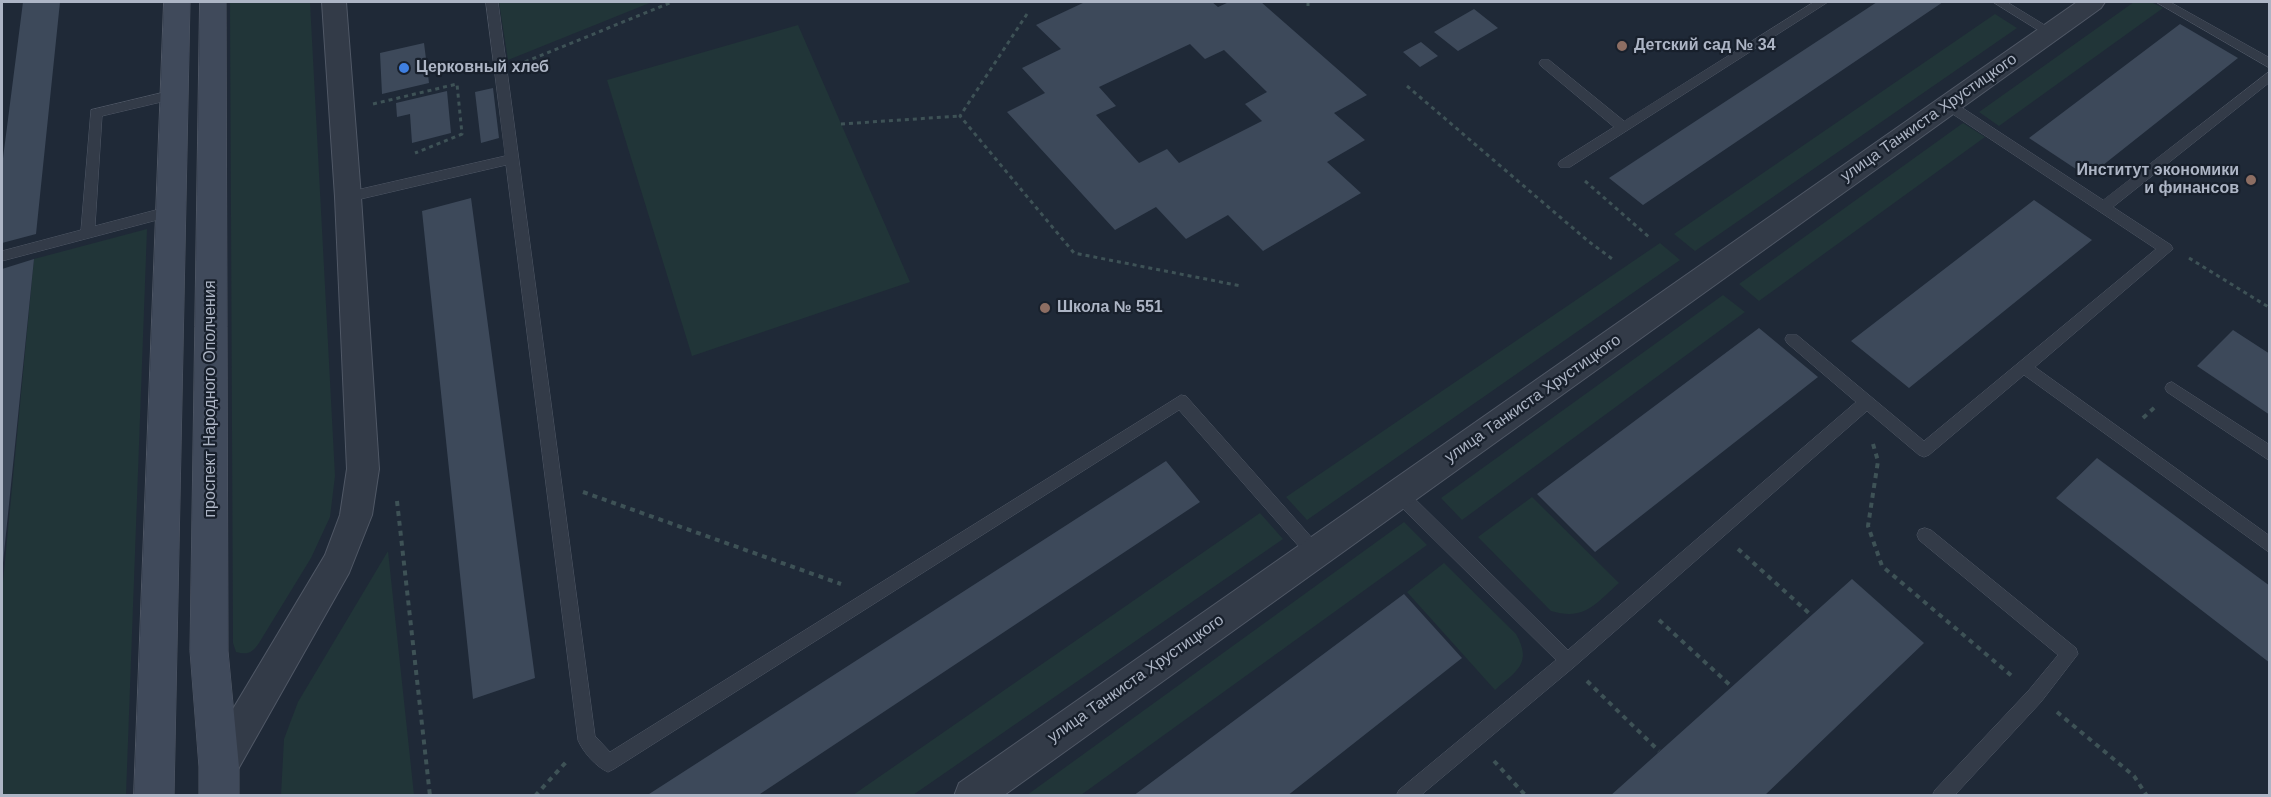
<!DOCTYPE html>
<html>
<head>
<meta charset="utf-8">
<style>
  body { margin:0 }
  #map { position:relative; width:2271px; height:797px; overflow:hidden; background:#1f2937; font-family:Arial,sans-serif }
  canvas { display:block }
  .frame { position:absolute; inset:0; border:3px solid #adb5c5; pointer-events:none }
</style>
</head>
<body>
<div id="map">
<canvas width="2271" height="797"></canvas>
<div class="frame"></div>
</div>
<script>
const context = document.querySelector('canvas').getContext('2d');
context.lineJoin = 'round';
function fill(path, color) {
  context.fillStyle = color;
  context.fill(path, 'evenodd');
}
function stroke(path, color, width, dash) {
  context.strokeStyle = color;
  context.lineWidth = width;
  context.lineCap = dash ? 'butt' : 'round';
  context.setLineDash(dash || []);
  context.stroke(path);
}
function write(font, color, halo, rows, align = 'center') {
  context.font = font + ' Arial,sans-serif';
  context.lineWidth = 4.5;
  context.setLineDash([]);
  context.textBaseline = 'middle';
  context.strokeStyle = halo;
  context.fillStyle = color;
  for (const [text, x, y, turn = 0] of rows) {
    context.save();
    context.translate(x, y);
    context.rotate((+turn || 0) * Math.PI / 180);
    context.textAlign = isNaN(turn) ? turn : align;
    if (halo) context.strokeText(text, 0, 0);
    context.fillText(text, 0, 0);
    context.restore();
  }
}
const green = new Path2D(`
  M230,2H310L335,476L330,517L311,558L259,643C252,653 248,655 236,652L233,643Z
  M499,2H652L508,60Z
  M2134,2H2151L2163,8L1999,126L1979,112Z
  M1995,14L2017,28L1695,251L1674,234Z
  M798,25L910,282L692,356L607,80Z
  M1963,123L1985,137L1759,301L1739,284Z
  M147,229L126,795H2V592L34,259Z
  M1660,243L1680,260L1307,520L1286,497Z
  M1723,295L1745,312L1462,520L1441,498Z
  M1532,497L1619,583C1595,604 1585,621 1551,611L1478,537Z
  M1260,513L1283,539L913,795H853Z
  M1404,522L1427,545L1081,795H1027Z
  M388,551L414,795H281L284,739L298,702Z
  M1444,563L1516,634C1533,664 1516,671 1495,690L1407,592Z`);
const building = new Path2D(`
  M23,2H60L36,234L2,243V166Z
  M1085,2H1212L1218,7L1229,2H1261L1367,95L1334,113L1365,140L1327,162L1361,193L1263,251L1228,215L1186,239L1156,207L1115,230L1007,112L1045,93L1022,68L1061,49L1036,25ZM1190,44L1205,59L1224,50L1267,92L1245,104L1262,121L1179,163L1167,149L1139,163L1096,115L1116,106L1099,87Z
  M1877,2H1943L1643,205L1609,178Z
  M1474,9L1498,28L1458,51L1434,32Z
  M2180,24L2238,58L2088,177L2029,138Z
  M1421,42L1438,56L1420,67L1403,52Z
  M424,43L429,83L382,94L380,53Z
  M493,88L499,138L481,143L475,92Z
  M447,91L451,133L412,143L410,114L397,117L396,103Z
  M471,198L535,678L473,699L422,211Z
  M2034,200L2092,240L1909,388L1851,341Z
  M34,259L3,563H2V269Z
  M1759,328L1818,377L1595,552L1537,494Z
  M2233,330L2270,354V415L2197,366Z
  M2097,458L2270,586V663L2056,498Z
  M1166,461L1200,502L757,796H646Z
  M1852,579L1924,643L1764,796H1610Z
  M1404,594L1462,658L1287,796H1133Z`);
const pathFar1 = new Path2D(`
  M1308,2V6
  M1027,14L960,116L1074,253L1241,286
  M525,62L672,2
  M1407,86L1588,241L1615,261
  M373,104L457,84L462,134L415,153
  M841,124L960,116
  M1585,181L1650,238
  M2189,258L2270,308`);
const path = new Path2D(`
  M2143,418L2155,407
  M1873,444L1878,461L1868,526L1882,566L2013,677
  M583,492L841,584
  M397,501L430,796
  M1738,549L1811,615
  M1659,620L1731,686
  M1587,681L1659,751
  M2057,712L2134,776L2147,796
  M1494,761L1526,796
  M535,796L567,761`);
const service = new Path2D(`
  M486,2H498L595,736L610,752L1181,395L1186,396L1321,548L1323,553L1321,558L1315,560L1309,558L1179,410L614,769L608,772C596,767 583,752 578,740L506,165L348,202L341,197L348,192L505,156Z
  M1814,2H1828L1570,167H1560L1558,164L1560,161L1614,127L1541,66L1539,63L1541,60H1549L1624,121Z
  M1993,2H2007L2056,32L2050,36L2046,35Z
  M2156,2H2170L2270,58V68Z
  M2270,71V82L2113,207L2171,245L2173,249L2035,367L2270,536V553L2024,375L1929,455L1924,457L1919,455L1867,411L1574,667L1420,796H1396L1399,790L1556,660L1393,499L1391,494L1393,489L1399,487L1405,489L1568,650L1856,402L1787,343L1785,339L1787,335H1797L1924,441L2156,249L1942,107L1941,104L1942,101H1952L2103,200Z
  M174,90L180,95L178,98L102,116L95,226L171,206L176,207L178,211L176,215L2,261V251L81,230L91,110Z
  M2172,382L2270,445V461L2167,392L2165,388L2167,384Z
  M1925,528L1931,530L2076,648L2078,654L2041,702L1954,796H1932L1935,790L2029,690L2058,655L1919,540L1917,535L1919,530Z`);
const minor = new Path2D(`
  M322,2H346L361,197L379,469L372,515L349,573L232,780L219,785L206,780L201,767L206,754L325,555L340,515L347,469L335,197Z
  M2077,2H2105L2101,8L1003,796H954L959,783Z`);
const secondary = new Path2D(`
  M164,2H190L174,796H134Z
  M200,2H226L228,651L239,767V796H199V767L190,651Z`);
const markers = [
  [1622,46,6,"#8d6e63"],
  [404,68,6,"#3f7fe0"],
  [2251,180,6,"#8d6e63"],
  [1045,308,6,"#8d6e63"]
];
const poiNames = [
  ["Детский сад № 34",1634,46],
  ["Церковный хлеб",416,68],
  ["Институт экономики",2239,171,"right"],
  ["и финансов",2239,189,"right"],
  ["Школа № 551",1057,308]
];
const streetNames = [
  ["улица Танкиста Хрустицкого",1929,118,-35],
  ["проспект Народного Ополчения",211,399,-90],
  ["улица Танкиста Хрустицкого",1533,399,-35],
  ["улица Танкиста Хрустицкого",1136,679,-35]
];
fill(green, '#213538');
fill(building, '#3d495a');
stroke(service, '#505866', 1);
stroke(minor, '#505866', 2);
stroke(secondary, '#505866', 1);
stroke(pathFar1, '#3e5256', 3, [4, 4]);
stroke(path, '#3e5256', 4, [5, 5]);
fill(service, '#333b48');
fill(minor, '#333b48');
fill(secondary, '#404a5b');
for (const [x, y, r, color] of markers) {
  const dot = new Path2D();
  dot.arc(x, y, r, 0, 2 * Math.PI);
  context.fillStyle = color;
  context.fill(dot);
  stroke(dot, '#18202c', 2);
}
write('bold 16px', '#adb5c5', '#18202c', poiNames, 'left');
write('16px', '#adb5c5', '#18202c', streetNames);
</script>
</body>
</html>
